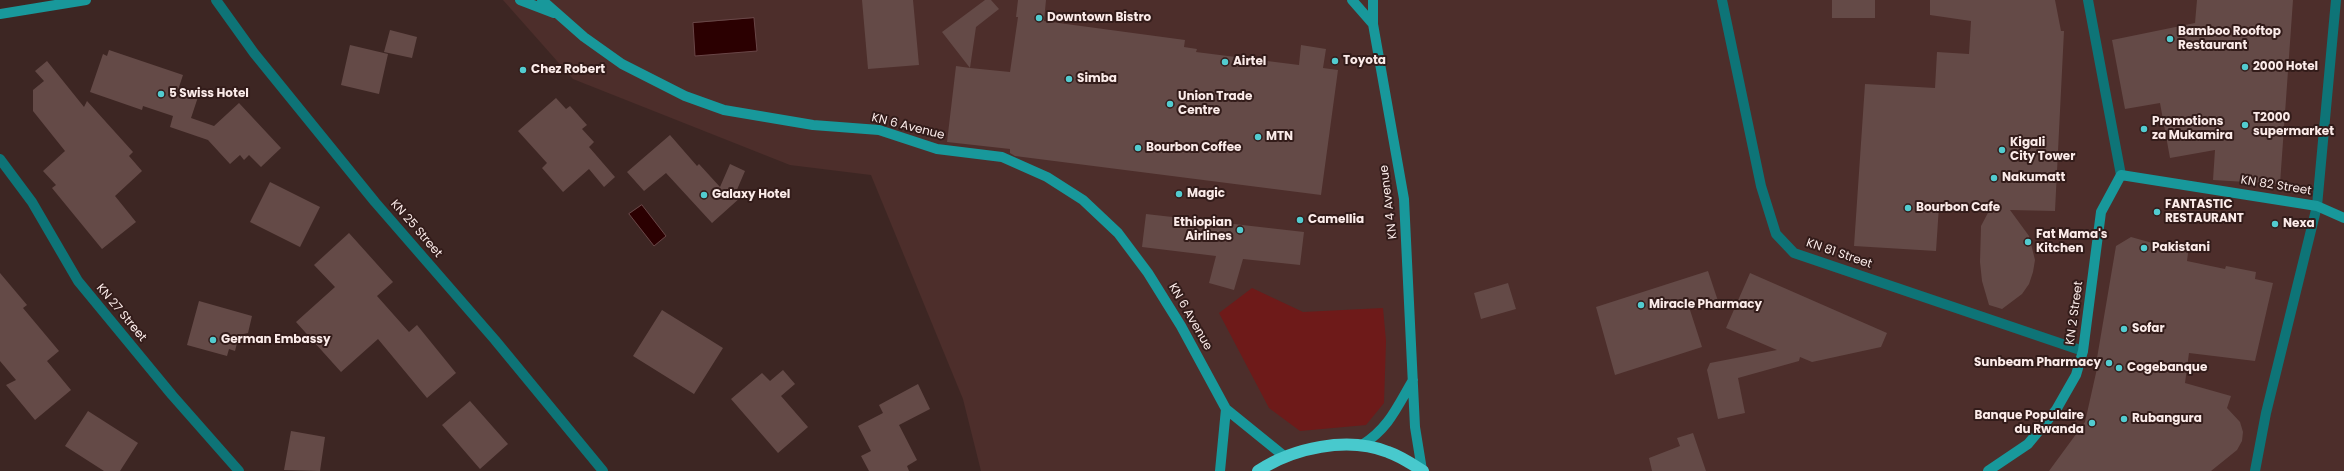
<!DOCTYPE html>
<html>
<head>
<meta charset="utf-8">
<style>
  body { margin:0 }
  canvas { display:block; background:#3d2623 }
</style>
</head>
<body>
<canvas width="2344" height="471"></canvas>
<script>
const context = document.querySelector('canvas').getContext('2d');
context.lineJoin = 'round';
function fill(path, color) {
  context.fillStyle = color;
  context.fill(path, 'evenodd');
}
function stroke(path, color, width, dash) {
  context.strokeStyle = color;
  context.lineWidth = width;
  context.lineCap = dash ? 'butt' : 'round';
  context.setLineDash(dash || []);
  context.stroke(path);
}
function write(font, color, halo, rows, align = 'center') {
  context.font = font + ' Poppins,sans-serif';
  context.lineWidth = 4;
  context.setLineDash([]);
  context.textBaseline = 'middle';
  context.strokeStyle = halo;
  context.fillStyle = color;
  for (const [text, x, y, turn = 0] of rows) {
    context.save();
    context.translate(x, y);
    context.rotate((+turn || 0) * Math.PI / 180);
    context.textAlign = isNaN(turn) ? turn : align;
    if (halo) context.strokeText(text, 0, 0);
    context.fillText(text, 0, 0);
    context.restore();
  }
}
const built = new Path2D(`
  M503,0H2344V471H981L963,399L871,175L790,165L573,79Z`);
const green = new Path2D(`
  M1252,288L1303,312L1383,308L1386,341L1384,403L1366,425L1300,431L1269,408L1219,313Z`);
const water = new Path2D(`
  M754,18L757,51L695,56L693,23Z
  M642,205L666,236L654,246L629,214Z`);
const building = new Path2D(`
  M862,0H913L919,65L868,69Z
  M985,0H991L999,9L976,27L970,68L1010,72L1018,17H1016L1018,0H1046L1044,21L1185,40L1184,47L1197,49L1196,52L1299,65L1301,45L1326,49L1323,68L1338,70L1321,195L1015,156L1010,153V149L947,142L956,66L970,68L942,32Z
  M1832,0H1875V18H1832Z
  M1930,0H2055L2061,31H2064L2055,211L2010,210L2029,236L2035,260L2033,272L2029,284L2022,294L2002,309L1989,305L1982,281L1980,262L1981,226L1990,209L1939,206L1936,251L1854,246L1865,84L1935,88L1937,52L1969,54L1971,21L1930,15Z
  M2197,0H2293L2280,184L2213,180L2215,150L2170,158L2160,103L2125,109L2112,40L2195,23Z
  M390,30L417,37L412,58L384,52Z
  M350,45L388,54L379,94L341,85Z
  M109,50L183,75L179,87L199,94L191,118L214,126L239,103L281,148L261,167L249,155L244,160L240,155L230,164L208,140L170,127L173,116L143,106L142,110L90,92L103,54L107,56Z
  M47,61L84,107L87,101L133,152L129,156L142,171L115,196L136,222L102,249L52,188L56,185L43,171L65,151L33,111V90L44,81L35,71Z
  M556,98L566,109L570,106L587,125L582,129L594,142L589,147L615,177L604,187L589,169L563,192L542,168L547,163L518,131Z
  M670,135L697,166L699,164L720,187L730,164L745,171L736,192L741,197L712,223L666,173L644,191L627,172Z
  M270,182L320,207L300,247L250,222Z
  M1146,214L1304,232L1300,265L1243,259L1234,290L1209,283L1216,256L1142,247Z
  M349,233L393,282L377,296L409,332L417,325L456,373L427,398L378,339L341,372L296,322L335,287L314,265Z
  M2131,237L2188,253L2187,261L2225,269L2226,266L2256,272L2255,279L2273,283L2255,361L2189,353L2185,383L2231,396L2227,408L2240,422L2243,432L2242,441L2237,450L2211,471H2049L2085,422L2098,364H2096L2116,246Z
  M1708,271L1718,301L1690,310L1702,347L1615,375L1596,307Z
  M0,273L27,305L23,308L59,351L47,361L71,390L35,420L6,385L16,380L0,361Z
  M1750,273L1887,333L1881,347L1812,362L1800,357L1799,361L1738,378L1745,413L1718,419L1707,370L1710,363L1777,350L1726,328Z
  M1508,283L1516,309L1481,319L1474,293Z
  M199,301L252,316L248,333L239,335L235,351L229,349L227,356L187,345Z
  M662,310L723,348L694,394L633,356Z
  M783,370L795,384L781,396L808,427L778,453L731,399L762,373L770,381Z
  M918,384L930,409L899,425L917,460L907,466L909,471H869L861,456L871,451L858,426L883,413L879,405Z
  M470,401L508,444L480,469L442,425Z
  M88,411L138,443L120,471H104L65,446Z
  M291,431L325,437L320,471L284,470Z
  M1693,433L1706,471H1652L1649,458L1680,446L1677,438Z`);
const street = new Path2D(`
  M216,0L254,53L375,202L495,340L603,471
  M1722,0L1761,186L1776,234L1794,253L2083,351
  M2088,0L2121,175
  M0,159L32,202L78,281L172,395L239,471
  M2255,471L2266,413L2317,206L2336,0`);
const secondary = new Path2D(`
  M520,0L554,13
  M542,0L584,37L622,64L685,96L724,110L813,125L879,130L937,149L1002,157L1047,177L1083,200L1118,233L1148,273L1181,326L1226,409L1284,456
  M1352,0L1373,24
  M1373,0V24L1404,199L1415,427L1422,470
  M0,14L86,0
  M1362,445C1389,428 1397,407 1413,380
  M1220,471L1226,409
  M1988,471L2028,444L2056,410L2076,375L2083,351L2101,212L2121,175L2317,206L2344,218`);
const highway = new Path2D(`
  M1258,471C1293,448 1347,436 1388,452C1400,456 1412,464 1423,471`);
const markers = [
  [1039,18,4,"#52ccd0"],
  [2170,39,4,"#52ccd0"],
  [1335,61,4,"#52ccd0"],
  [1225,62,4,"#52ccd0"],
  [2245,67,4,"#52ccd0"],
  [523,70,4,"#52ccd0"],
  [1069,79,4,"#52ccd0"],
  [161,94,4,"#52ccd0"],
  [1170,104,4,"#52ccd0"],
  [2245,125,4,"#52ccd0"],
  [2144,129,4,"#52ccd0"],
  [1258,137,4,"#52ccd0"],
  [1138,148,4,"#52ccd0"],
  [2002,150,4,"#52ccd0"],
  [1994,178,4,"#52ccd0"],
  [1179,194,4,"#52ccd0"],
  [704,195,4,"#52ccd0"],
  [1908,208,4,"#52ccd0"],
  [2157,212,4,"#52ccd0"],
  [1300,220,4,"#52ccd0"],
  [2275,224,4,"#52ccd0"],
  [1240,230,4,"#52ccd0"],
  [2028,242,4,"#52ccd0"],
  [2144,248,4,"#52ccd0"],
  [1641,305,4,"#52ccd0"],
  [2124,329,4,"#52ccd0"],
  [213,340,4,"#52ccd0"],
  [2109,363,4,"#52ccd0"],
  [2119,368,4,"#52ccd0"],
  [2124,419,4,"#52ccd0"],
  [2092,423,4,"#52ccd0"]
];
const poiNames = [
  ["Downtown Bistro",1047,18],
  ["Bamboo Rooftop",2178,32],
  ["Restaurant",2178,46],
  ["Toyota",1343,61],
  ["Airtel",1233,62],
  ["2000 Hotel",2253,67],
  ["Chez Robert",531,70],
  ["Simba",1077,79],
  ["5 Swiss Hotel",169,94],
  ["Union Trade",1178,97],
  ["Centre",1178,111],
  ["T2000",2253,118],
  ["supermarket",2253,132],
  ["Promotions",2152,122],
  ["za Mukamira",2152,136],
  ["MTN",1266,137],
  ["Kigali",2010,143],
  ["City Tower",2010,157],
  ["Bourbon Coffee",1146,148],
  ["Nakumatt",2002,178],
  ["Magic",1187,194],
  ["Galaxy Hotel",712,195],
  ["FANTASTIC",2165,205],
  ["RESTAURANT",2165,219],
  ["Bourbon Cafe",1916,208],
  ["Camellia",1308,220],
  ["Ethiopian",1232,223,"right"],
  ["Airlines",1232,237,"right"],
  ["Nexa",2283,224],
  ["Fat Mama's",2036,235],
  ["Kitchen",2036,249],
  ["Pakistani",2152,248],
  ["Miracle Pharmacy",1649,305],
  ["Sofar",2132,329],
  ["German Embassy",221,340],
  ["Sunbeam Pharmacy",2101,363,"right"],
  ["Cogebanque",2127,368],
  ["Banque Populaire",2084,416,"right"],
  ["du Rwanda",2084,430,"right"],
  ["Rubangura",2132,419]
];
const streetNames = [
  ["KN 6 Avenue",908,127,14],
  ["KN 82 Street",2276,186,9],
  ["KN 4 Avenue",1389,202,-97],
  ["KN 25 Street",416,229,49],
  ["KN 81 Street",1839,254,19],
  ["KN 27 Street",121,313,50],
  ["KN 2 Street",2075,313,-82],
  ["KN 6 Avenue",1190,317,60]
];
fill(built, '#4d2e2b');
fill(green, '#6e1a19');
fill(water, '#2b0001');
stroke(water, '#694647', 1);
fill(building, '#644a47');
stroke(street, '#0e7477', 10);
stroke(secondary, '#18989b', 10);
stroke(highway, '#48c9cd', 12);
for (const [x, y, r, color] of markers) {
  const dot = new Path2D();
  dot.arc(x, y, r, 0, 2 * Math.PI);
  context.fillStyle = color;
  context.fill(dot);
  stroke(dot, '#331c1a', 1.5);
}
write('bold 12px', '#fbebe9', '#331c1a', poiNames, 'left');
write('12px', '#fbebe9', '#331c1a', streetNames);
</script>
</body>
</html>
